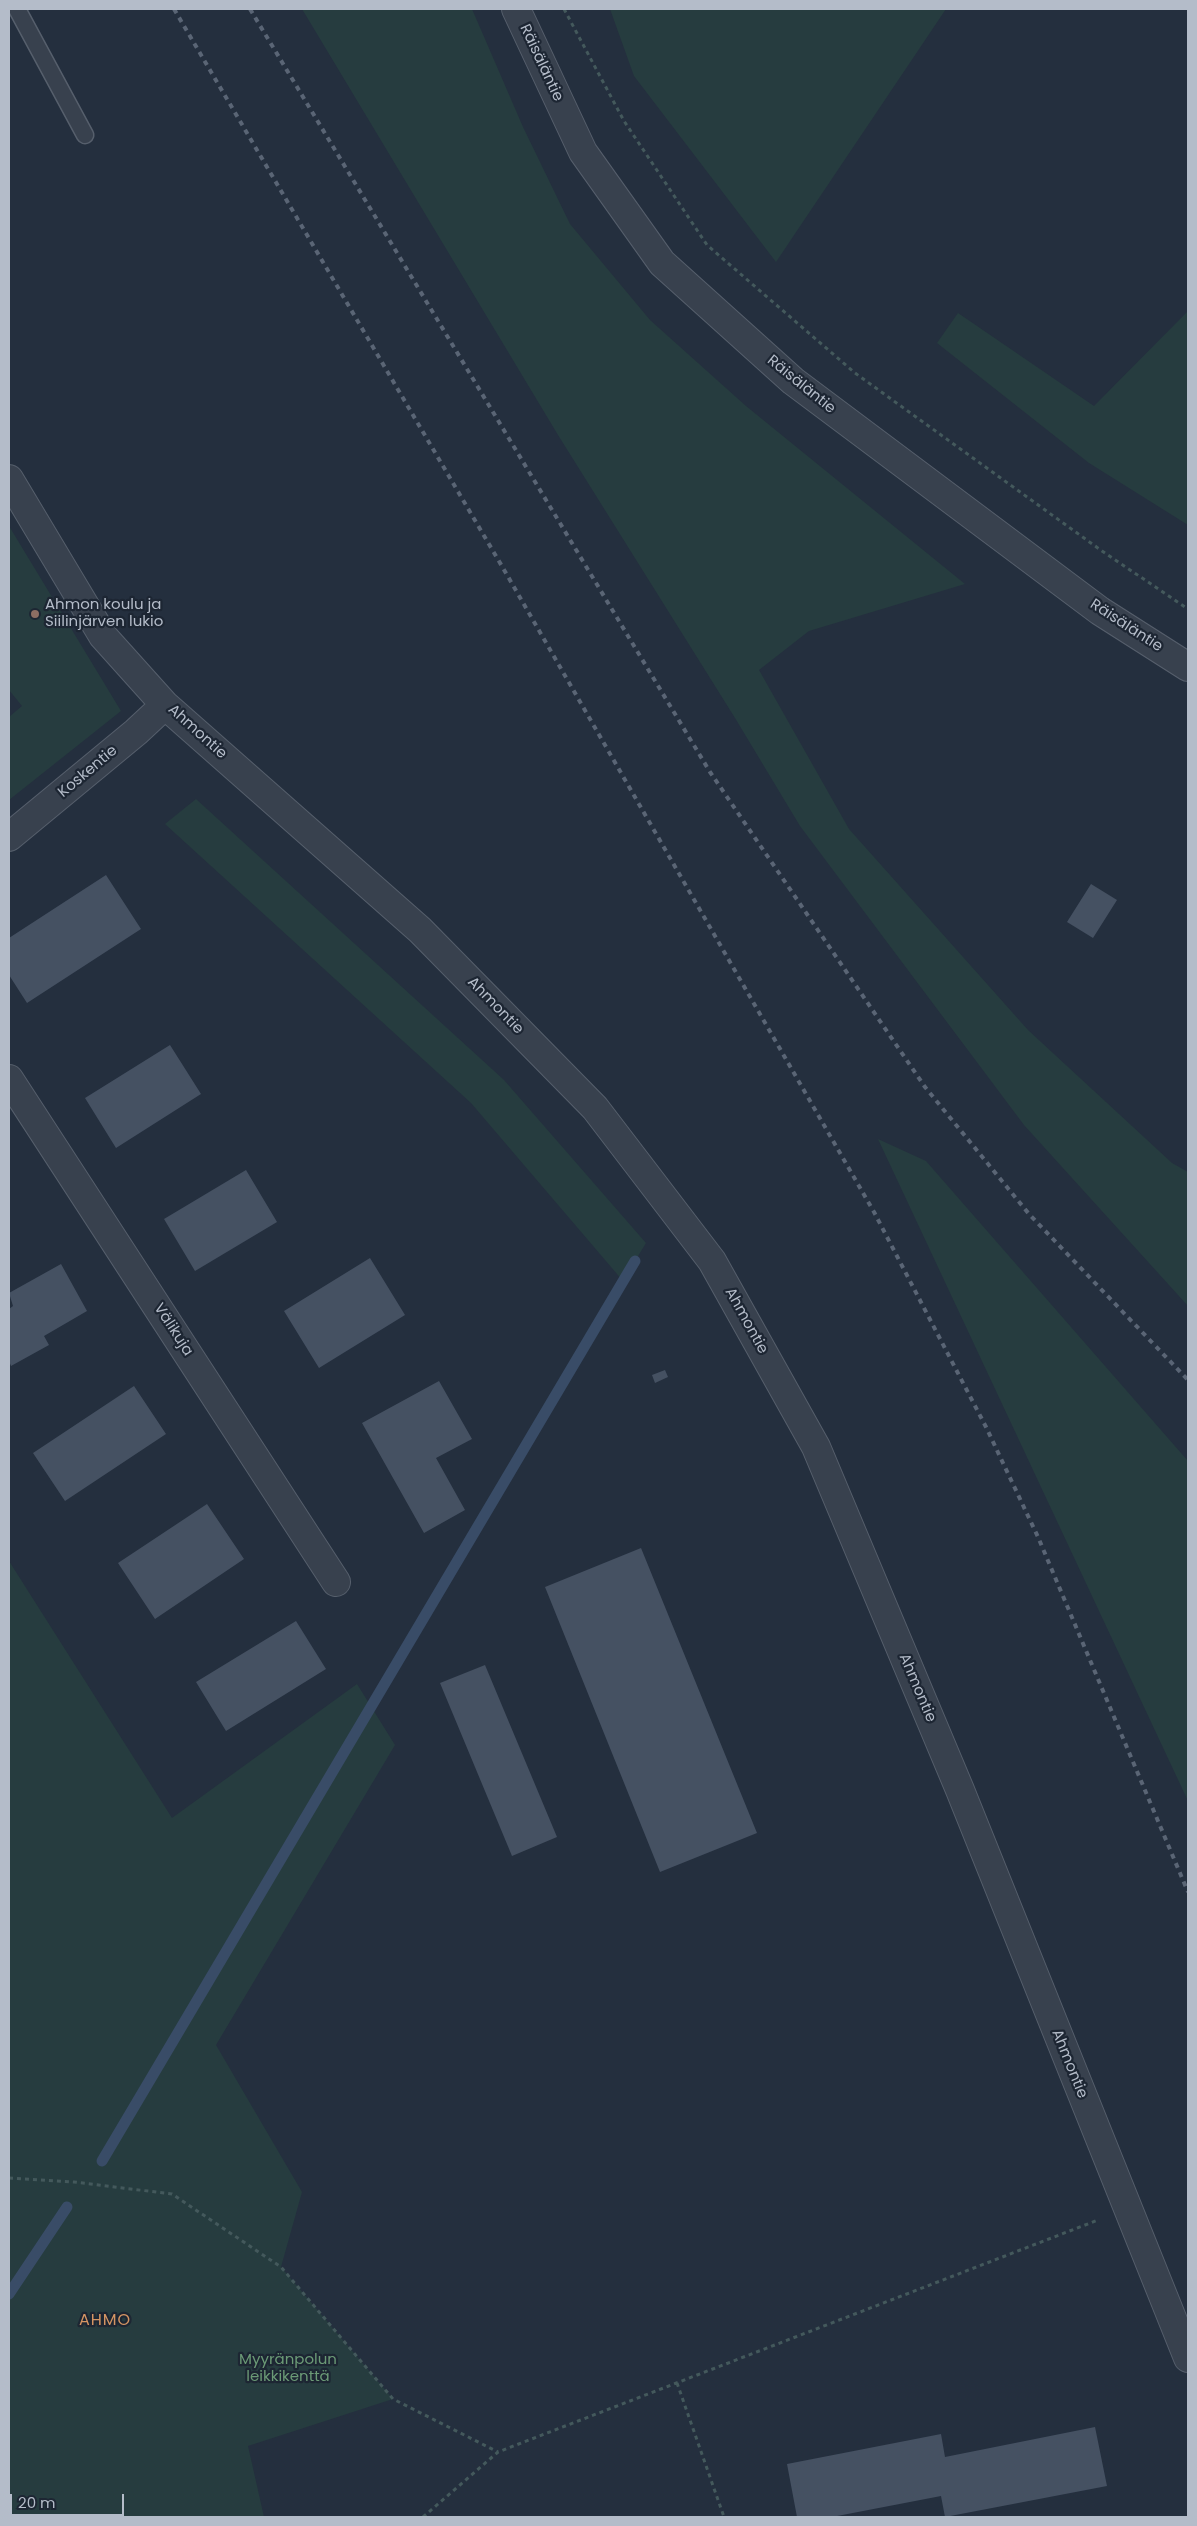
<!DOCTYPE html>
<html>
<head>
<meta charset="utf-8">
<style>
  body { margin:0 }
  #map { position:relative; width:1197px; height:2526px; overflow:hidden; background:#242f3e; font-family:Poppins,sans-serif }
  canvas { display:block }
  .frame { position:absolute; inset:0; border:10px solid #b4bcc9; pointer-events:none }
  .scale { position:absolute; left:10px; top:2494px; width:114px; height:22px; box-sizing:border-box; border:2px solid #b4bcc9; border-top:0; padding-left:6px; font-size:15px; line-height:18px; white-space:nowrap; color:#b4bcc9; -webkit-text-stroke:4px #1d2633; paint-order:stroke }
</style>
</head>
<body>
<div id="map">
<canvas width="1197" height="2526"></canvas>
<div class="frame"></div>
<div class="scale">20 m</div>
</div>
<script>
const context = document.querySelector('canvas').getContext('2d');
context.lineJoin = 'round';
function paint(path, color) {
  context.fillStyle = color;
  context.fill(path, 'evenodd');
}
function poly(rows) {
  const path = new Path2D();
  for (const r of rows) {
    path.moveTo(r[0], r[1]);
    for (let i = 2; i < r.length; i += 2) path.lineTo(r[i], r[i + 1]);
  }
  return path;
}
function strokePath(path, color, width, dash) {
  context.strokeStyle = color;
  context.lineWidth = width;
  context.lineCap = dash ? 'butt' : 'round';
  context.setLineDash(dash || []);
  context.stroke(path);
}
function drawText(font, color, halo, rows, align = 'center') {
  context.font = font + ' Poppins,sans-serif';
  context.lineWidth = 4.5;
  context.setLineDash([]);
  context.textBaseline = 'middle';
  context.strokeStyle = halo;
  context.fillStyle = color;
  for (const [text, x, y, turn = 0] of rows) {
    context.save();
    context.translate(x, y);
    context.rotate((+turn || 0) * Math.PI / 180);
    context.textAlign = isNaN(turn) ? turn : align;
    if (halo) context.strokeText(text, 0, 0);
    context.fillText(text, 0, 0);
    context.restore();
  }
}
paint(poly([
  [302,9,472,9,523,127,570,224,650,320,746,406,965,584,809,631,759,670,849,829,1028,1030,1172,1163,1188,1172,1188,1306,1024,1125,800,826,735,718,558,435],
  [610,9,946,9,776,262,634,76],
  [1188,311,1188,525,1089,463,937,343,958,313,1094,406],
  [9,526,121,711,9,800,9,717,22,706,9,690],
  [196,799,504,1080,646,1243,623,1281,471,1103,165,824],
  [878,1139,926,1161,1188,1461,1188,1801],
  [9,1561,172,1818,357,1684,395,1745,216,2045,302,2192,281,2267,393,2399,248,2446,264,2517,9,2517]
]), '#263c3f');
strokePath(poly([
  [102,2161,635,1261],
  [9,2294,67,2207]
]), '#394c67', 11);
paint(poly([
  [106,875,141,929,27,1003,9,975,9,938],
  [1091,884,1117,900,1093,938,1067,922],
  [170,1045,201,1094,116,1148,85,1098],
  [246,1170,277,1222,195,1271,164,1219],
  [370,1258,405,1315,319,1368,284,1311],
  [61,1264,87,1311,44,1336,49,1345,11,1366,9,1361,9,1309,13,1306,9,1293],
  [665,1370,668,1377,655,1383,652,1375],
  [439,1381,472,1439,436,1458,465,1510,424,1533,362,1423],
  [134,1386,166,1434,65,1501,33,1453],
  [207,1504,244,1559,155,1619,118,1563],
  [641,1548,757,1833,660,1872,545,1587],
  [296,1621,326,1669,226,1731,196,1682],
  [485,1665,557,1837,512,1856,440,1683],
  [1095,2427,1107,2486,945,2517,941,2496,832,2517,797,2517,787,2464,941,2434,945,2457]
]), '#455162');
const service = poly([
  [17,9,85,135]
]);
const minor = poly([
  [9,479,103,636,165,705,420,930,595,1108,712,1261,816,1447,960,1790,1188,2358],
  [9,837,136,732,165,705],
  [9,1079,336,1582]
]);
const tertiary = poly([
  [516,9,583,152,662,263,793,381,1100,611,1188,667]
]);
strokePath(service, '#565f6c', 19);
strokePath(minor, '#565f6c', 30);
strokePath(tertiary, '#565f6c', 30);
strokePath(poly([
  [564,9,624,121,707,245,855,373,1102,551,1188,609],
  [9,2178,74,2182,172,2194,281,2267,393,2399,498,2452],
  [677,2383,724,2517],
  [423,2517,498,2452,1098,2220]
]), '#44595c', 3, [4, 4]);
strokePath(service, '#38414e', 16);
strokePath(minor, '#38414e', 28);
strokePath(tertiary, '#38414e', 28);
strokePath(poly([
  [174,9,503,568,874,1212,986,1427,1038,1537,1188,1892],
  [250,9,710,772,925,1087,1029,1214,1188,1380]
]), '#5a6575', 4, [5, 5]);
for (const [x, y, r, color] of [
  [35,614,5,"#8d6e63"]
]) {
  const dot = new Path2D();
  dot.arc(x, y, r, 0, 2 * Math.PI);
  context.fillStyle = color;
  context.fill(dot);
  strokePath(dot, '#1d2633', 2);
}
drawText('15px', '#b4bcc9', '#1d2633', [
  ["Räisäläntie",541,63,65],
  ["Räisäläntie",801,385,39],
  ["Räisäläntie",1126,626,33],
  ["Ahmontie",197,732,42],
  ["Koskentie",88,772,-40],
  ["Ahmontie",495,1006,46],
  ["Ahmontie",746,1321,61],
  ["Välikuja",173,1330,57],
  ["Ahmontie",917,1688,67],
  ["Ahmontie",1069,2064,68]
]);
drawText('15px', '#b4bcc9', '#1d2633', [
  ["Ahmon koulu ja",45,605],
  ["Siilinjärven lukio",45,622]
], 'left');
drawText('15px', '#6b9a76', '#1d2633', [
  ["Myyränpolun",288,2360],
  ["leikkikenttä",288,2377]
]);
context.letterSpacing = '1px';
drawText('16px', '#d59563', '#1d2633', [
  ["AHMO",105,2321]
]);
context.letterSpacing = '0px';
</script>
</body>
</html>
